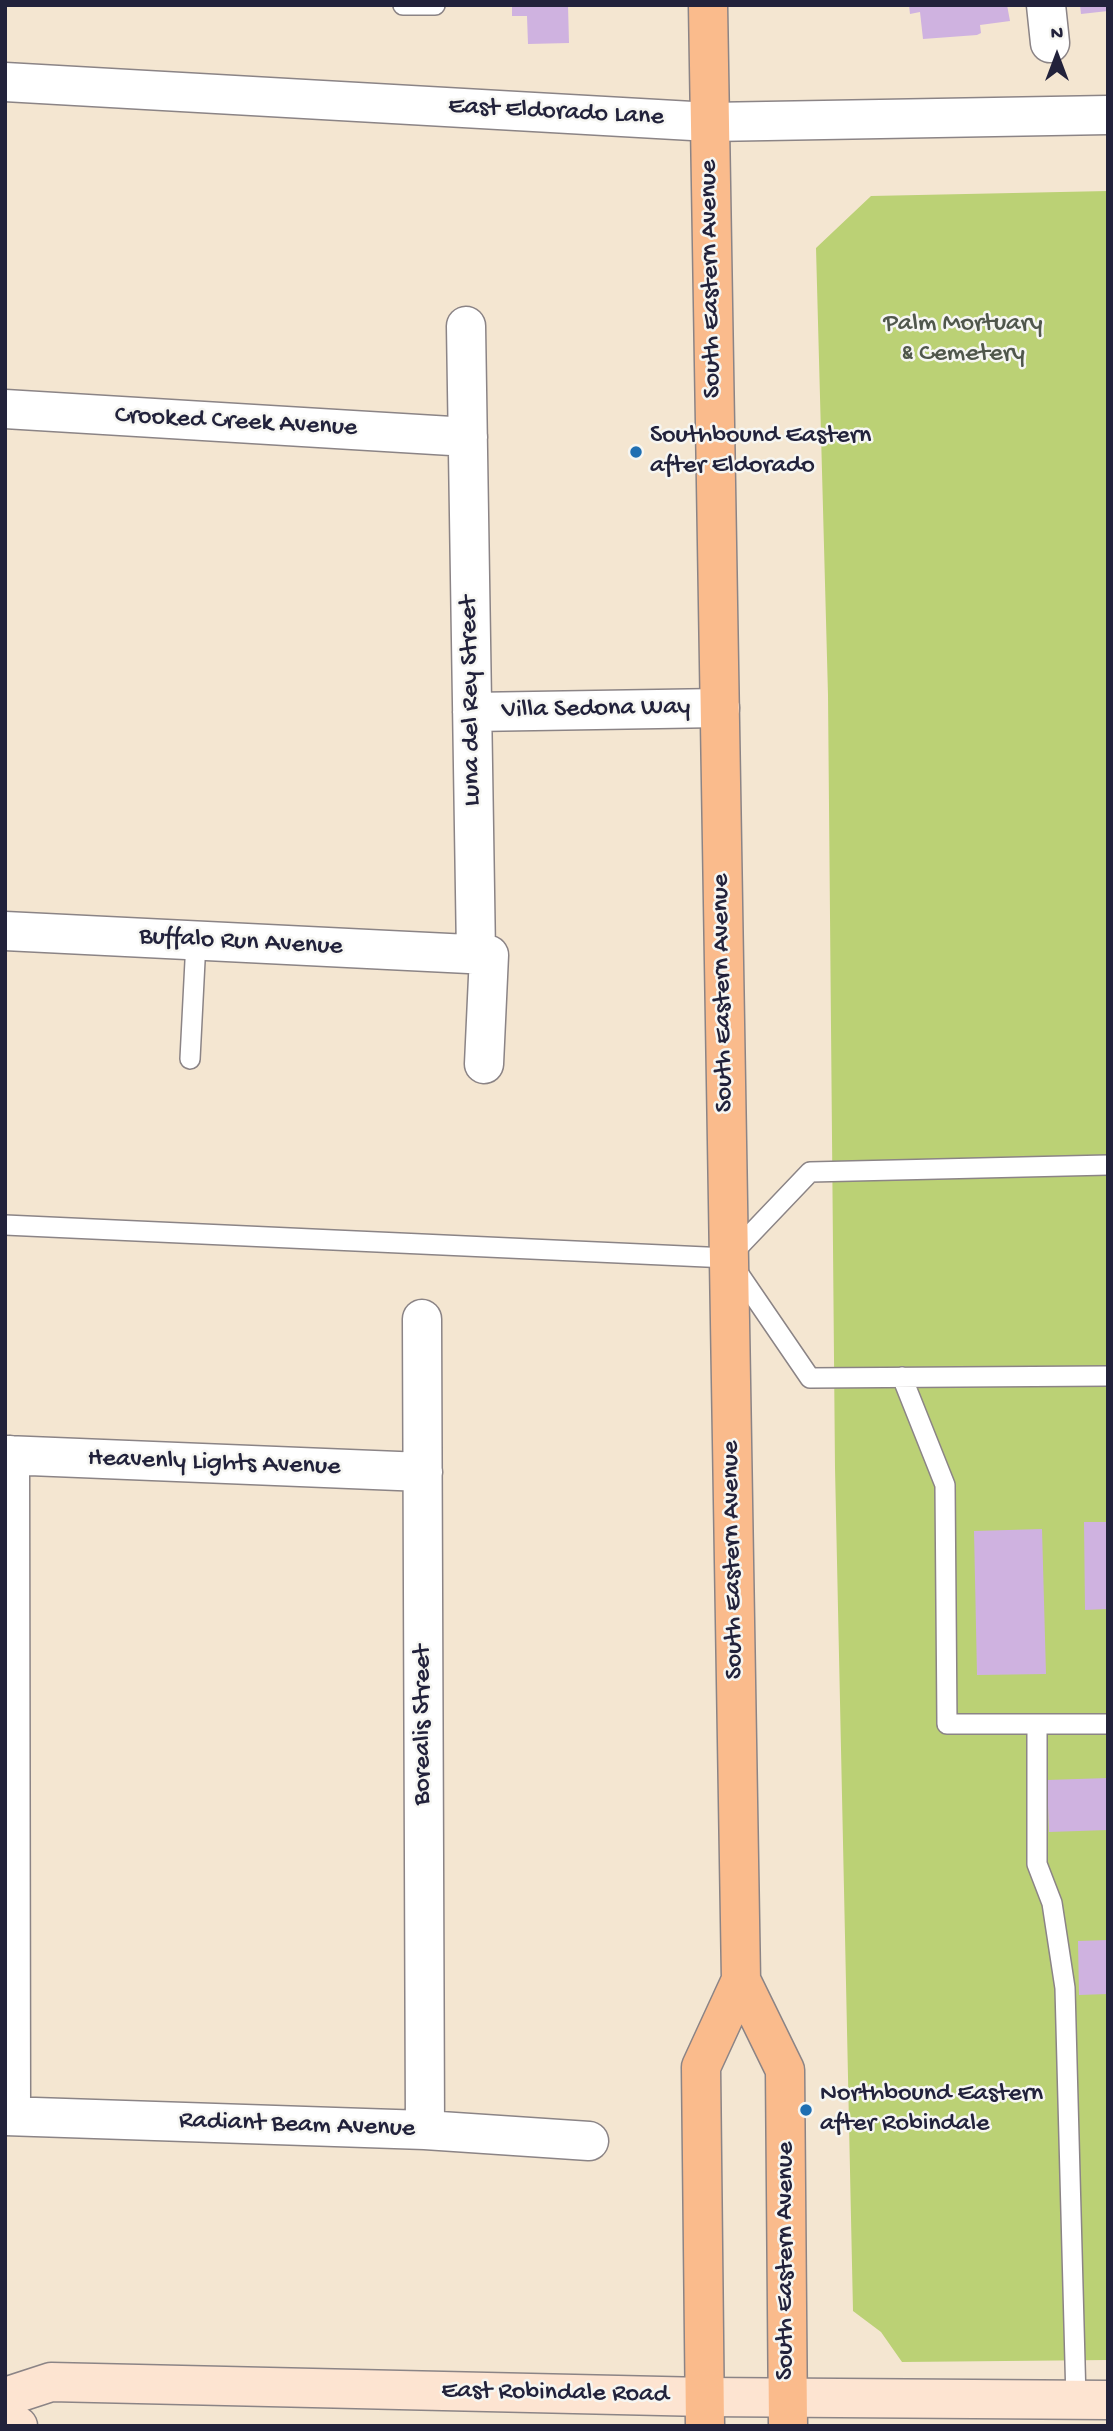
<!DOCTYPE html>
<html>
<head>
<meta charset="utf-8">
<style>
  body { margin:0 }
  #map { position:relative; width:1113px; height:2431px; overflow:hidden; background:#f4e6d1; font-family:"Gochi Hand",sans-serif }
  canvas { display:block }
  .frame { position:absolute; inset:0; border:7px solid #22223b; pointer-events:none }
  .north { position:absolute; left:1022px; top:21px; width:70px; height:70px; -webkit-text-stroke:5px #f6f6f2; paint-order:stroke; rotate:0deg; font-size:19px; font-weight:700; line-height:28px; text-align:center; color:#22223b }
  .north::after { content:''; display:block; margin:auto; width:24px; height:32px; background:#22223b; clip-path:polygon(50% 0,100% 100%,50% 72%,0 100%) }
</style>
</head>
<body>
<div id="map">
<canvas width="1113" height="2431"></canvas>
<div class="frame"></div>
<div class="north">N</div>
</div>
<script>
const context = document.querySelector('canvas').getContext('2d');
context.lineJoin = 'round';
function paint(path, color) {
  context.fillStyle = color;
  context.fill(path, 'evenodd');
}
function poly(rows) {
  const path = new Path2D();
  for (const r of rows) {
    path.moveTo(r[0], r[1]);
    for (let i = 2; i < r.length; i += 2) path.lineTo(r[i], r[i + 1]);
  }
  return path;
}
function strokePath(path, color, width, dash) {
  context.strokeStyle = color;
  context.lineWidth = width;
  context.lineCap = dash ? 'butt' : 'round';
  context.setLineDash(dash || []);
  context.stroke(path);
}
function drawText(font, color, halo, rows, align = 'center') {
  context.font = font + ' "Gochi Hand",sans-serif';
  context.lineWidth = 5;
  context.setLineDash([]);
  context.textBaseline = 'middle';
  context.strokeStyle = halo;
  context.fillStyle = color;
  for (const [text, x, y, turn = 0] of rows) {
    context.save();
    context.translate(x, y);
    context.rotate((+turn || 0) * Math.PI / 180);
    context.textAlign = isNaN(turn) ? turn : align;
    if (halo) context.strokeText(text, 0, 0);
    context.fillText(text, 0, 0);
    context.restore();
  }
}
paint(poly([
  [1108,191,1108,2360,902,2362,881,2332,853,2311,835,1468,828,695,816,248,871,196]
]), '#bbd175');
paint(poly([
  [512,5,568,5,569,43,528,44,527,16,512,16],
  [909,5,1007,5,1010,21,980,25,981,33,977,35,923,39,920,12,910,14],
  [1080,5,1108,5,1108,11,1081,14],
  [1084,1522,1108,1522,1108,1609,1085,1610],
  [1042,1529,1046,1674,977,1675,974,1531],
  [1108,1778,1108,1830,1049,1832,1047,1780],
  [1108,1940,1108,1994,1079,1995,1078,1941]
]), '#cfb2e0');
const lane = poly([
  [403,5,435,5],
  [190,1059,196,941],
  [1108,1165,810,1172,728,1258,810,1378,1108,1376],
  [5,1225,728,1258],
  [902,1377,945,1485,947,1724,1108,1724],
  [1037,1724,1037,1864,1052,1903,1065,1988,1076,2400]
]);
const street = poly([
  [1046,5,1050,43],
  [5,82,710,122,1108,115],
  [466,326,476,954],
  [5,409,468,437],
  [472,712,720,708],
  [5,931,489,955,484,1064],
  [422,1319,425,2130],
  [5,1455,423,1472],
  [10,1455,11,2116],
  [5,2116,425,2130,589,2141]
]);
const secondary = poly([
  [5,2397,51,2382,705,2397,1108,2400],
  [5,2421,18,2426]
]);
const primary = poly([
  [741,1980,785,2070,788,2426],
  [705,2426,701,2067,741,1980,708,5]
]);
strokePath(lane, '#8b8486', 22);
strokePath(street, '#8b8486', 41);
strokePath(secondary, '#8b8486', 41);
strokePath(primary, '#8b8486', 41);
strokePath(lane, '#fff', 19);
strokePath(street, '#fff', 38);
strokePath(secondary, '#fde4d1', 38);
strokePath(primary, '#fabb8c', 38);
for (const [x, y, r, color] of [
  [636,452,7,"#1f6fb2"],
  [806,2110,7,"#1f6fb2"]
]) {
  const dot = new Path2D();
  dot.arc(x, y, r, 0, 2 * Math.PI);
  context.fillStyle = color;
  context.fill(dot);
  strokePath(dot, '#f6f6f2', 2.5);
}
drawText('26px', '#22223b', '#f6f6f2', [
  ["East Eldorado Lane",556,113,3],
  ["South Eastern Avenue",712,279,-91],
  ["Crooked Creek Avenue",236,423,3],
  ["Luna del Rey Street",472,701,-91],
  ["Villa Sedona Way",596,710,-1],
  ["Buffalo Run Avenue",241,943,3],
  ["South Eastern Avenue",724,993,-91],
  ["Heavenly Lights Avenue",214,1464,2],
  ["South Eastern Avenue",734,1560,-91],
  ["Borealis Street",424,1725,-90],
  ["Radiant Beam Avenue",297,2126,2],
  ["South Eastern Avenue",787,2261,-90],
  ["East Robindale Road",555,2394,1]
]);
drawText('26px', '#50574c', '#f6f6f2', [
  ["Palm Mortuary",963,325],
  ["& Cemetery",963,355]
]);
drawText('26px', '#22223b', '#f6f6f2', [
  ["Southbound Eastern",650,437],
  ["after Eldorado",650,467],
  ["Northbound Eastern",820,2095],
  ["after Robindale",820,2125]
], 'left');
</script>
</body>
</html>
